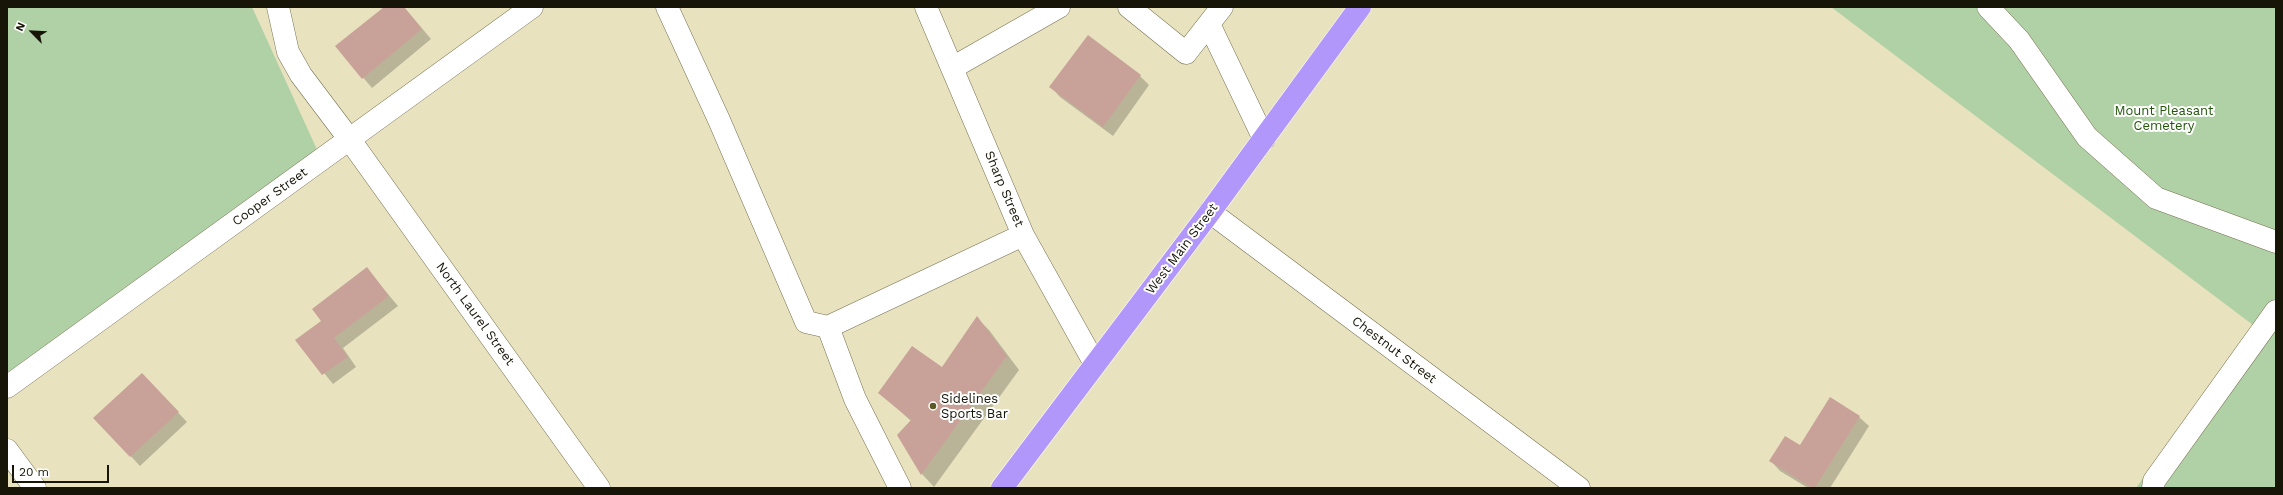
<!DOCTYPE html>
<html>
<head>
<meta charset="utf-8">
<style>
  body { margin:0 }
  #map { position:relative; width:2283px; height:495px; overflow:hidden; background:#e8e2bf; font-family:"Work Sans",sans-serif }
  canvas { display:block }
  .frame { position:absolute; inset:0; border:8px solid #171508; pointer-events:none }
  .north { position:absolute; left:12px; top:12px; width:40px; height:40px; -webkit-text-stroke:3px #fff; paint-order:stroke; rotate:294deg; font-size:11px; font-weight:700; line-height:16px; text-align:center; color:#171508 }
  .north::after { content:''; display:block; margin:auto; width:14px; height:18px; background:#171508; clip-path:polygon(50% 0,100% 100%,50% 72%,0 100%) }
  .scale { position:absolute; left:12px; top:465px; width:97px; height:18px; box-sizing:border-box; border:2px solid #171508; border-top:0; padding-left:5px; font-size:12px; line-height:14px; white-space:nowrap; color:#171508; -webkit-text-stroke:3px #fff; paint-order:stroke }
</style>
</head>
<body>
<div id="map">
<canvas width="2283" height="495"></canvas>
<div class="frame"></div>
<div class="north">N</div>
<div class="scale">20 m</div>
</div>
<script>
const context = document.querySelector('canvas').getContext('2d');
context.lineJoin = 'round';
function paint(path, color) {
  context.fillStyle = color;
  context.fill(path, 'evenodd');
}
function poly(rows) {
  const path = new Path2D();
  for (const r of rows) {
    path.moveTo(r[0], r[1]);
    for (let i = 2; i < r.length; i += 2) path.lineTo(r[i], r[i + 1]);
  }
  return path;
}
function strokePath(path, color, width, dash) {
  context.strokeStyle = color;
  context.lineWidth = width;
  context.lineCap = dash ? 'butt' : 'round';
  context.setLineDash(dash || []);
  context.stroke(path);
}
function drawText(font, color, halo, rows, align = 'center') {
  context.font = font + ' "Work Sans",sans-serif';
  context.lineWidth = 4;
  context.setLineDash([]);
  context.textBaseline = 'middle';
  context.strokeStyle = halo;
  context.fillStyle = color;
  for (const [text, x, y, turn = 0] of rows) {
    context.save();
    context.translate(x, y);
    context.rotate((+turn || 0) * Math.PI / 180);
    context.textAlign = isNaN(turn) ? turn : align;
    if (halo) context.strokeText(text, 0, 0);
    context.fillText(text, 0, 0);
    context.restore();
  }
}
paint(poly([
  [7,7,252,7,324,165,7,389],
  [1831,7,2276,7,2276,488,2136,488,2253,325]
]), '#afd1a5');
paint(poly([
  [386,7,404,7,431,39,372,88,337,47],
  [1140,76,1149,85,1113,136,1060,97,1051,87],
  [367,269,398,306,343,348,356,367,333,384,297,340,322,321],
  [977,318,989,330,1019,370,934,487,922,474,898,435,911,421,879,392,942,369],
  [151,384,187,422,140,466,95,418],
  [1859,417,1869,426,1830,488,1808,488,1780,471,1771,461]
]), '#0003');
paint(poly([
  [384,7,404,7,422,29,362,79,335,46],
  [1088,35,1141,75,1103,127,1049,87],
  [367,267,389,296,334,338,348,357,322,375,295,340,321,321,312,309],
  [977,316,1007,356,921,475,897,435,911,420,878,393,912,346,942,367],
  [142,373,179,412,130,457,93,418],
  [1830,397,1860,416,1815,488,1812,488,1769,461,1785,436,1800,445]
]), '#c8a298');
const minor = poly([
  [278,7,288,52,301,75,350,140,599,488],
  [667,7,719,120,806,322,828,327,855,399,900,488],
  [926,7,1023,235,1095,364],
  [1129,7,1186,53,1222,7],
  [1988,7,2019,40,2087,137,2156,198,2276,242],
  [1209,24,1264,139],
  [952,68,1059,7],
  [1210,212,1579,488],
  [828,327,1023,235],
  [7,387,532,7],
  [7,450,35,488],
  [2153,488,2154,481,2276,311]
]);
const highway = poly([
  [1002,488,1210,212,1360,7]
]);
strokePath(minor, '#767151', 23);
strokePath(highway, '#fff', 23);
strokePath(minor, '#fff', 22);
strokePath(highway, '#b297fb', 22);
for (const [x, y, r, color] of [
  [933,406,4,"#5c5925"]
]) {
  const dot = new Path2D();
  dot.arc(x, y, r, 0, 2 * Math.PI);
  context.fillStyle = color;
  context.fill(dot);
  strokePath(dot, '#fff', 1.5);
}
drawText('13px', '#23570a', '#fff', [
  ["Mount Pleasant",2164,111],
  ["Cemetery",2164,126]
]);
drawText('13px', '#171508', '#fff', [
  ["Sharp Street",1004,189,67],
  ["Cooper Street",270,197,-36],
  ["West Main Street",1182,249,-53],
  ["North Laurel Street",475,314,54],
  ["Chestnut Street",1394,350,37]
]);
drawText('13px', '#171508', '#fff', [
  ["Sidelines",941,399],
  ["Sports Bar",941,414]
], 'left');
</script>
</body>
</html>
